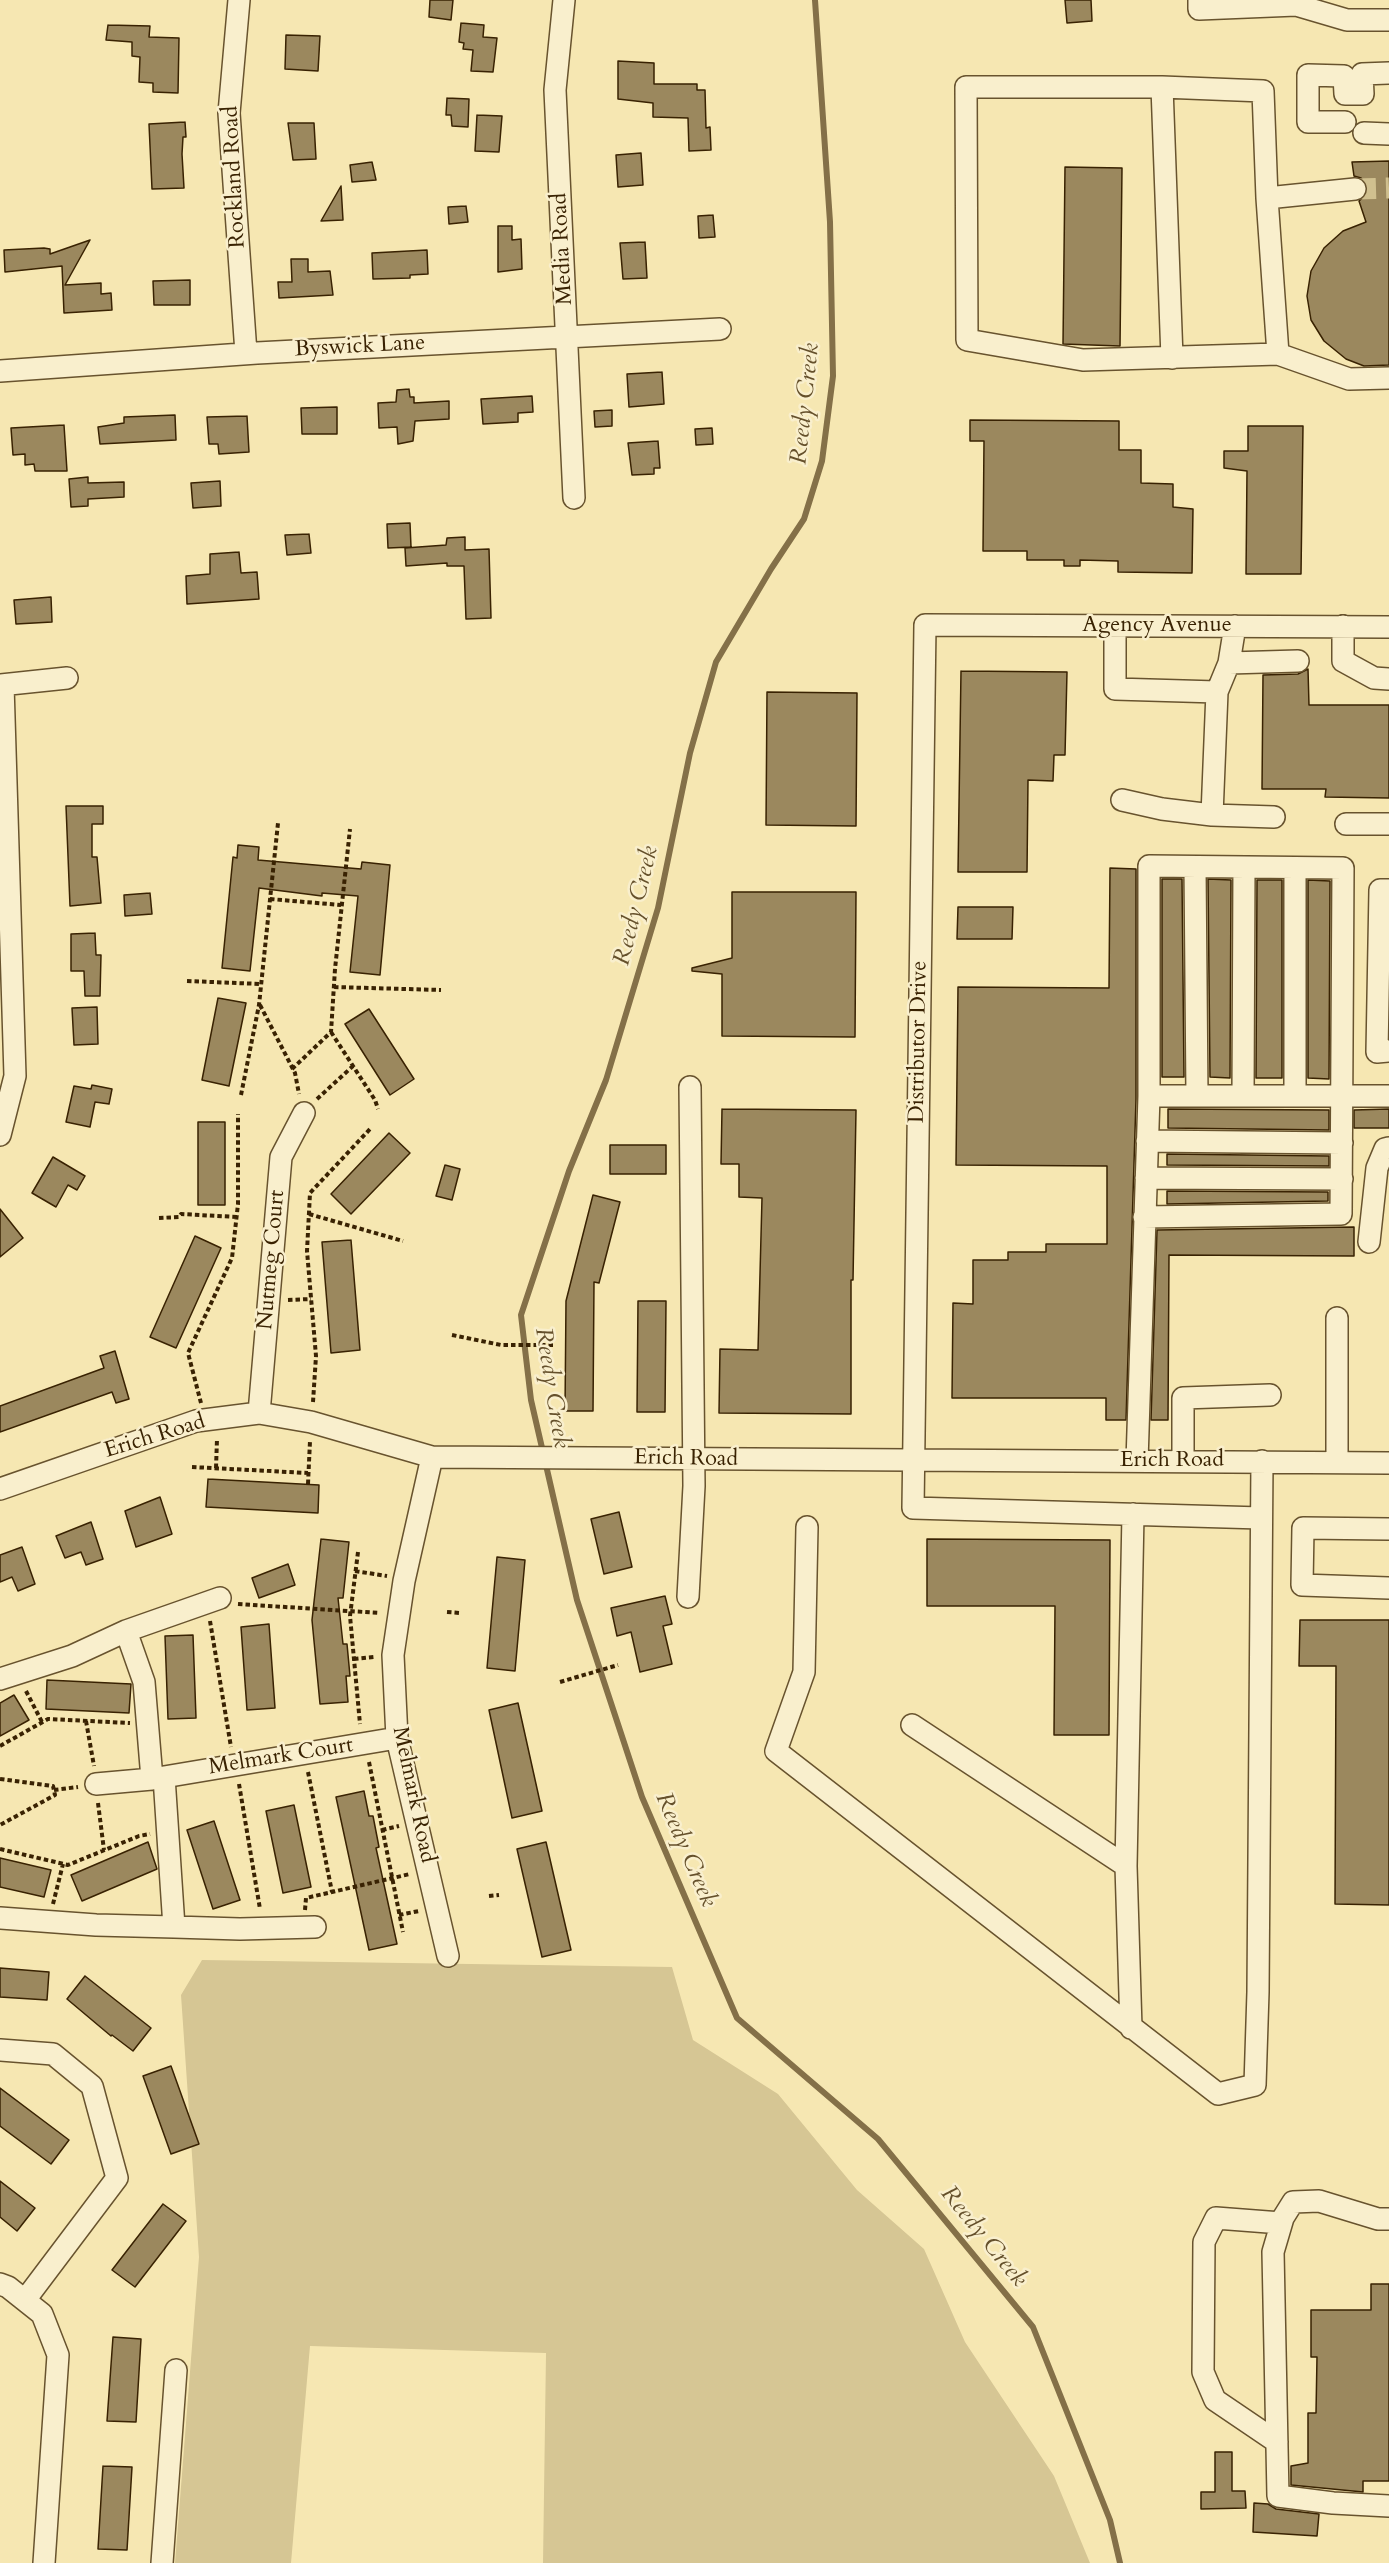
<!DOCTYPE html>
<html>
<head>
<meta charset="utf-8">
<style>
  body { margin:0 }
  canvas { display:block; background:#f6e7b2 }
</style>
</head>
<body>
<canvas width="1389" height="2563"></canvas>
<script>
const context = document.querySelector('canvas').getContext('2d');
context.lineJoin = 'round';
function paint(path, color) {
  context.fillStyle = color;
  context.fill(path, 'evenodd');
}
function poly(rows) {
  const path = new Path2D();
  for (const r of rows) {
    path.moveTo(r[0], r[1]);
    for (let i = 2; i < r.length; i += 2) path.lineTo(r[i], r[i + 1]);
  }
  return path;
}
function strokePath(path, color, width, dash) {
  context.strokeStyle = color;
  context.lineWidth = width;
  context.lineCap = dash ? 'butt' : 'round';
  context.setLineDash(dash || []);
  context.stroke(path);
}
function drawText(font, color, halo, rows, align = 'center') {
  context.font = font + ' Cardo,serif';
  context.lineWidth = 5;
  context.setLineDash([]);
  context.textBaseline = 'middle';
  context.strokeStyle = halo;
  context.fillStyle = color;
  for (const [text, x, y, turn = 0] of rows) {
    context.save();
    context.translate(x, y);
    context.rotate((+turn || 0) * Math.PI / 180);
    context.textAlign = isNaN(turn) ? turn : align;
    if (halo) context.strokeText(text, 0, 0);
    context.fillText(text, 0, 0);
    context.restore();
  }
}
paint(poly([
  [202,1960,672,1967,693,2040,778,2094,857,2190,924,2249,965,2342,1054,2476,1090,2563,543,2563,546,2353,310,2346,291,2563,175,2563,199,2257,181,1995]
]), '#d6c694');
strokePath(poly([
  [815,0,830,222,833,376,822,461,804,519,771,569,716,662,690,753,658,908,606,1080,569,1171,521,1315,531,1400,577,1600,642,1797,737,2018,878,2139,1033,2327,1110,2520,1120,2563]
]), '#847048', 6);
const building = poly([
  [430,0,453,0,451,20,429,17,430,0],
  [1065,0,1091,0,1092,21,1067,23,1065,0],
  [461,23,484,25,483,37,497,38,493,72,471,71,473,50,463,49,464,43,459,42,461,23],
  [108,25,150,26,149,37,179,38,178,93,153,92,153,83,139,82,140,57,132,56,132,42,106,40,108,25],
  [286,35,320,36,318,71,285,69,286,35],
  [618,61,654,63,654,84,697,84,697,90,705,90,706,128,710,127,711,150,689,151,688,118,653,117,653,103,618,99,618,61],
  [447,98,469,99,468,127,452,126,451,115,446,115,447,98],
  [477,115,502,116,499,152,475,151,477,115],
  [185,122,186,137,183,137,182,154,184,188,152,189,149,124,185,122],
  [288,123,314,123,316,159,293,160,288,123],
  [641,153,643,185,618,187,616,155,641,153],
  [1389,161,1389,365,1364,366,1346,359,1324,341,1311,320,1307,296,1311,271,1324,248,1343,231,1366,222,1359,201,1366,195,1368,187,1361,178,1354,176,1352,162,1389,161],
  [372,162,376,180,352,182,350,165,372,162],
  [1065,167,1122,168,1120,346,1063,344,1065,167],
  [341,186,343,220,321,221,341,186],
  [466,206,468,222,449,224,448,207,466,206],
  [713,215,715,237,699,238,698,216,713,215],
  [498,226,512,226,512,240,521,239,522,269,498,272,498,226],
  [90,240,65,285,101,283,101,294,111,293,112,310,64,313,62,266,5,272,4,250,44,248,50,249,50,254,90,240],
  [645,242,647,278,623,279,620,243,645,242],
  [427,250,428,274,410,275,410,278,373,279,372,253,427,250],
  [291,259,308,259,308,272,330,271,333,295,279,298,278,282,292,282,291,259],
  [190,280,190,305,154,305,153,281,190,280],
  [662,372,664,404,629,407,627,374,662,372],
  [409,389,410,397,414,397,414,403,449,401,449,419,415,421,413,441,398,444,397,427,379,428,378,403,396,402,397,390,409,389],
  [532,396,533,412,518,413,518,422,483,424,481,399,532,396],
  [337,407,337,434,302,434,301,408,337,407],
  [612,410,612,426,595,427,594,411,612,410],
  [175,415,176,440,100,444,98,427,124,423,124,417,175,415],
  [247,416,249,452,219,454,218,444,209,444,207,417,247,416],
  [970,420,1119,421,1119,450,1141,450,1141,483,1173,484,1173,507,1193,509,1192,573,1118,572,1118,561,1080,560,1080,566,1064,566,1064,560,1027,560,1027,551,983,551,984,441,970,441,970,420],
  [64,425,67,471,35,471,34,464,25,465,25,454,13,455,11,428,64,425],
  [1248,426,1303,426,1301,574,1246,574,1247,471,1224,468,1224,451,1248,451,1248,426],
  [712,428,713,444,696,445,695,429,712,428],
  [658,441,660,468,654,468,654,474,632,475,628,443,658,441],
  [88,477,88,483,124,482,124,497,88,499,88,506,71,507,69,479,88,477],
  [220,481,221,506,193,508,191,483,220,481],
  [410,523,411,547,388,548,387,524,410,523],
  [309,534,311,553,287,555,285,535,309,534],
  [465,537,465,550,489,549,491,618,466,619,464,566,447,566,447,563,406,566,405,548,446,545,447,538,465,537],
  [239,552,241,573,257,572,259,599,187,604,186,576,210,574,210,554,239,552],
  [51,597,52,622,16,624,14,600,51,597],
  [1308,669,1309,705,1389,705,1389,798,1325,797,1326,789,1262,789,1263,675,1298,674,1308,669],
  [961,671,1067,672,1065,755,1054,755,1053,781,1028,780,1027,872,958,872,961,671],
  [767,692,857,693,856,826,766,825,767,692],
  [66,806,103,806,103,824,92,824,92,857,97,857,101,903,70,906,66,806],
  [238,845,259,847,258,860,361,869,362,862,390,865,380,975,350,972,358,896,322,893,322,896,259,888,250,971,222,968,233,857,237,858,238,845],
  [1110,868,1136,869,1136,1099,1126,1420,1106,1420,1106,1398,952,1398,953,1303,973,1304,973,1260,1008,1260,1008,1252,1046,1252,1046,1244,1107,1244,1107,1166,956,1165,958,987,1109,988,1110,868],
  [1162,879,1182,879,1184,1077,1162,1077,1162,879],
  [1208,879,1231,880,1230,1078,1210,1077,1208,879],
  [1257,880,1282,880,1282,1078,1256,1078,1257,880],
  [1308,880,1330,881,1329,1079,1308,1078,1308,880],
  [732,892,856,892,855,1037,722,1036,722,974,692,971,692,968,732,958,732,892],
  [150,893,152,914,125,916,124,895,150,893],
  [958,907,1013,907,1012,939,957,939,958,907],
  [95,933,96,955,101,955,100,996,85,996,84,971,71,971,71,934,95,933],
  [218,998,246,1003,229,1086,202,1080,218,998],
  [97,1007,98,1044,74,1045,72,1008,97,1007],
  [369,1009,414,1079,390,1095,345,1024,369,1009],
  [92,1085,112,1089,109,1104,95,1102,90,1127,66,1122,74,1086,91,1089,92,1085],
  [722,1109,856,1110,853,1280,851,1280,851,1414,719,1413,720,1349,758,1350,762,1198,739,1197,739,1164,721,1164,722,1109],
  [1168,1109,1329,1110,1329,1130,1168,1128,1168,1109],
  [1389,1109,1389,1128,1354,1128,1354,1110,1389,1109],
  [198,1122,225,1122,225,1205,198,1205,198,1122],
  [389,1133,410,1153,351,1214,331,1194,389,1133],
  [610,1145,666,1145,666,1174,610,1174,610,1145],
  [1167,1154,1329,1156,1329,1166,1167,1165,1167,1154],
  [53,1157,85,1176,77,1190,68,1185,56,1207,32,1193,53,1157],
  [445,1165,460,1169,452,1200,436,1196,445,1165],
  [1167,1191,1328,1192,1328,1201,1167,1204,1167,1191],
  [593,1195,620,1202,599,1283,594,1282,593,1411,565,1411,566,1301,593,1195],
  [0,1209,23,1238,0,1257,0,1209],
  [1354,1227,1354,1256,1169,1255,1168,1420,1151,1420,1157,1230,1354,1227],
  [195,1236,221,1248,176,1348,150,1337,195,1236],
  [351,1240,360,1350,331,1353,322,1242,351,1240],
  [638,1301,666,1301,665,1412,637,1412,638,1301],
  [115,1351,129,1399,116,1403,112,1392,0,1432,0,1406,104,1368,100,1356,115,1351],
  [208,1479,319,1485,318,1513,206,1507,208,1479],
  [160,1497,172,1534,136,1547,125,1511,160,1497],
  [619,1512,632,1567,604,1574,591,1519,619,1512],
  [91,1522,103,1559,86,1565,81,1552,65,1558,56,1536,91,1522],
  [321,1539,349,1542,343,1598,338,1598,343,1644,347,1644,350,1676,346,1676,348,1702,320,1704,312,1620,321,1539],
  [927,1539,1110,1540,1109,1735,1054,1735,1055,1606,927,1606,927,1539],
  [22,1547,35,1584,18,1591,12,1577,0,1582,0,1555,22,1547],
  [497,1557,525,1560,515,1671,487,1668,497,1557],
  [288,1564,295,1585,259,1598,252,1578,288,1564],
  [665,1596,672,1624,663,1626,672,1664,640,1672,631,1632,617,1636,611,1608,665,1596],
  [1300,1620,1389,1620,1389,1905,1335,1904,1336,1666,1299,1666,1300,1620],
  [269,1624,275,1708,247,1710,241,1627,269,1624],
  [193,1635,196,1718,168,1719,165,1636,193,1635],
  [47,1680,131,1684,129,1713,46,1709,47,1680],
  [14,1695,29,1720,0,1736,0,1703,14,1695],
  [518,1703,542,1811,512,1818,489,1710,518,1703],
  [364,1791,369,1816,373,1816,379,1847,376,1848,397,1944,369,1950,336,1797,364,1791],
  [294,1805,311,1887,283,1893,266,1811,294,1805],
  [214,1821,240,1900,213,1909,187,1830,214,1821],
  [148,1842,157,1869,82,1901,71,1875,148,1842],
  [546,1842,571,1950,542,1957,517,1849,546,1842],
  [0,1858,51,1870,44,1897,0,1887,0,1858],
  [0,1968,49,1972,47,2000,0,1997,0,1968],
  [85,1976,151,2028,133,2051,112,2035,111,2036,67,1999,85,1976],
  [171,2066,199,2144,171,2154,143,2076,171,2066],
  [0,2088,69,2140,51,2164,0,2126,0,2088],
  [0,2181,35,2208,17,2231,0,2217,0,2181],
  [163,2204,186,2221,135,2287,112,2270,163,2204],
  [1371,2284,1389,2284,1389,2481,1363,2481,1363,2492,1291,2485,1291,2466,1308,2463,1308,2413,1316,2413,1317,2357,1311,2357,1311,2310,1371,2310,1371,2284],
  [113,2337,141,2339,136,2422,107,2421,113,2337],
  [1215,2452,1232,2452,1232,2491,1245,2491,1246,2508,1201,2509,1201,2492,1215,2492,1215,2452],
  [103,2466,132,2467,127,2550,98,2549,103,2466],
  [1254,2503,1268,2504,1276,2509,1319,2514,1317,2536,1253,2532,1254,2503]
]);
paint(building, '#9b885e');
strokePath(building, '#392202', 1.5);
strokePath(poly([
  [1355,189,1389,188]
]), '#d0c08f', 21, [21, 10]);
const minor = poly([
  [239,0,229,113,246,353],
  [564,0,555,90,574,498],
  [1199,0,1199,9,1296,5,1347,20,1389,20],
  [1162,87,1172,358],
  [1345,122,1308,122,1308,75,1344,76,1345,94,1363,94,1362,74,1389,73],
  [1364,133,1389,134],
  [1267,198,1278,354,1349,379,1389,378],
  [1278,354,1083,360,967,340,966,87,1162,87,1263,91,1267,198,1355,189],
  [0,371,257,353,720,329],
  [1115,626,1115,689,1217,692,1229,663,1235,626],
  [1343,626,1343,661,1374,678,1389,679],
  [1229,663,1298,661],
  [0,685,67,678],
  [1122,800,1162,809,1212,815,1217,692],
  [1212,815,1274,817],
  [1346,824,1389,824],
  [1195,867,1197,1096],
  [1295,868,1295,1096],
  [1389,890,1380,890,1377,1052,1389,1051],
  [1243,1096,1244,867],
  [0,1135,15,1076,3,685],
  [1147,1141,1342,1143],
  [1146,1178,1342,1179],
  [1144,1217,1341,1214,1343,868,1149,866,1149,1096],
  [1369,1242,1377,1168,1385,1149,1389,1148],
  [259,1413,281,1157,304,1113],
  [432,1457,404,1581,393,1655,397,1738,448,1956],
  [1137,1461,1149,1096,1389,1096],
  [1183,1461,1183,1398,1270,1395],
  [1337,1462,1337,1318],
  [0,1489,196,1421,259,1413,311,1422,432,1457,1389,1463],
  [1261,1518,913,1508,925,625,1389,627],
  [807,1527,804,1672,776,1751,1218,2094,1255,2085,1258,1992,1262,1461],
  [1389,1529,1303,1528,1302,1585,1389,1588],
  [688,1597,694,1486,690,1087],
  [126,1631,220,1598],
  [0,1679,72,1656,126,1631,144,1682,152,1779],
  [912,1725,1126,1866,1131,2028],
  [96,1784,152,1779,397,1738],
  [1126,1866,1133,1514],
  [0,1918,96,1925,174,1927,164,1777],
  [174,1927,240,1929,315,1927],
  [0,2050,53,2054,92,2086,117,2178,25,2300],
  [1389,2219,1378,2219,1319,2201,1293,2202,1283,2218,1273,2252,1278,2496,1333,2503,1389,2506],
  [0,2284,8,2287,42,2314,58,2355,44,2563],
  [1277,2442,1215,2400,1203,2372,1204,2242,1216,2218,1281,2223],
  [162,2563,176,2370]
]);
strokePath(minor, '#68532e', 24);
strokePath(poly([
  [270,899,341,905],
  [187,981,261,984],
  [334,987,441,990],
  [260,1005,295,1073,299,1094],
  [331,1032,375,1100,378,1109],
  [292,1069,331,1032,335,969,350,829],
  [241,1095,259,1005,278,823],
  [317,1099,353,1066],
  [309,1214,403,1241],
  [159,1218,179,1217,181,1214,237,1217],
  [288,1300,311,1299],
  [452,1335,501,1345,554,1345],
  [313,1402,316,1356,307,1251,310,1193,371,1128],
  [201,1403,188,1353,232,1258,238,1204,238,1114],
  [192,1467,308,1473],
  [216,1468,217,1439],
  [308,1484,310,1441],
  [358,1552,350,1616,360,1724],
  [355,1571,387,1576],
  [238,1604,380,1613],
  [447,1612,460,1613],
  [210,1621,231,1747],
  [354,1659,374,1657],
  [560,1682,618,1665],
  [26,1691,42,1722],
  [86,1721,94,1766],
  [0,1746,48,1719,130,1723],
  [369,1762,403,1932],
  [308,1772,332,1892],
  [0,1779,53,1786,55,1795,0,1825],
  [239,1784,260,1909],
  [54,1790,78,1787],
  [98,1803,104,1850],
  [382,1830,399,1826],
  [0,1849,68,1865,139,1836,150,1834],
  [489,1896,499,1895],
  [53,1904,63,1864],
  [305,1910,306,1898,410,1874],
  [399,1915,419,1911]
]), '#392202', 4, [4.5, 3]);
strokePath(minor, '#f9efcd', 21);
drawText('22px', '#392202', '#f9efcd', [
  ["Rockland Road",235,177,-93],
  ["Media Road",563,249,-93],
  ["Byswick Lane",360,347,-3],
  ["Agency Avenue",1157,626],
  ["Distributor Drive",919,1042,-89],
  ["Nutmeg Court",272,1260,-85],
  ["Erich Road",155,1437,-17],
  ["Erich Road",686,1459,1],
  ["Erich Road",1172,1461],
  ["Melmark Court",281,1757,-9],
  ["Melmark Road",413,1795,78]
]);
drawText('italic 24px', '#65502b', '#f9efcd', [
  ["Reedy Creek",806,404,-84],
  ["Reedy Creek",637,906,-76],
  ["Reedy Creek",551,1388,81],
  ["Reedy Creek",685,1850,67],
  ["Reedy Creek",983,2237,51]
]);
</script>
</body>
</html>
